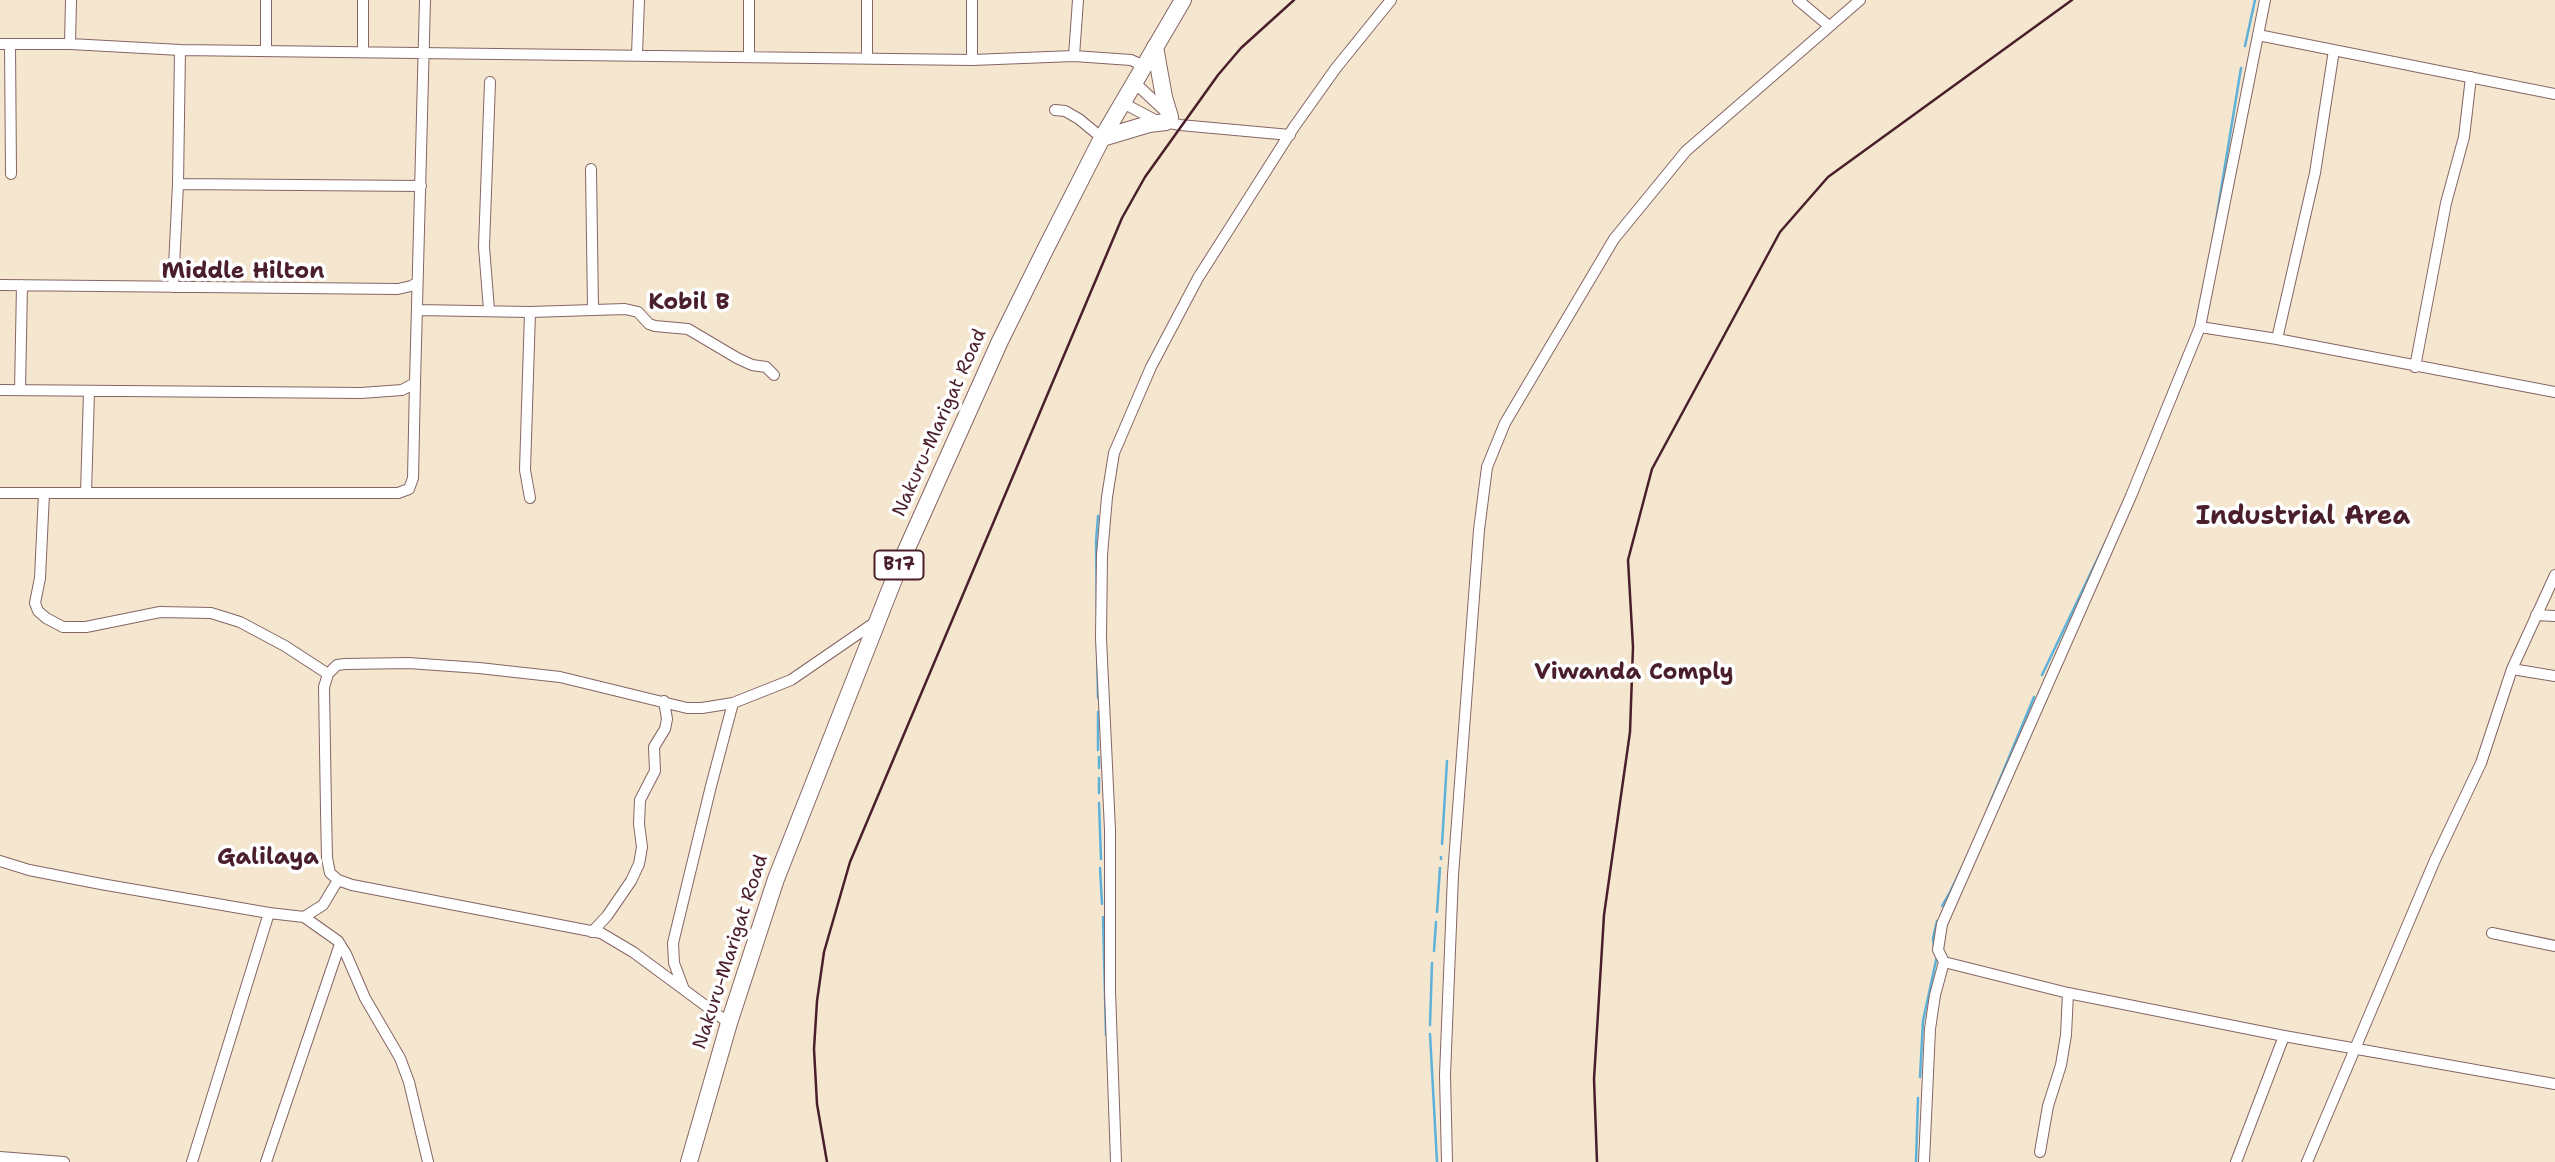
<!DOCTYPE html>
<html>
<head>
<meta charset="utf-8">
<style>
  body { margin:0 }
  canvas { display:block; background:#f4e6cf }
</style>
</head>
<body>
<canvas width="2555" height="1162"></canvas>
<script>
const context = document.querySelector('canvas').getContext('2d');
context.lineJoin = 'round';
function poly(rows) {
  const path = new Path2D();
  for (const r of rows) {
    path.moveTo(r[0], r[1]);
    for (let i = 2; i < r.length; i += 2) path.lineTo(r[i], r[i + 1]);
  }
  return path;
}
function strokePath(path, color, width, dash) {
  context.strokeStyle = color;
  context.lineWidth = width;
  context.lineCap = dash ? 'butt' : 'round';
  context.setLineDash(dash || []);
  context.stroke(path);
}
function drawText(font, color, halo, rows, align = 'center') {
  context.font = font + ' "Shantell Sans",sans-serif';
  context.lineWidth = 7;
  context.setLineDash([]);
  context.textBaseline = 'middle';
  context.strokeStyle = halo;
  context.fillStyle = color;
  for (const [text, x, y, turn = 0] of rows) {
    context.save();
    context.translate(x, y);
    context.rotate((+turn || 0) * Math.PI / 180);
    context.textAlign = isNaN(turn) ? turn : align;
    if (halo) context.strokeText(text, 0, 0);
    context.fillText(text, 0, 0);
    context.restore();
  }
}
strokePath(poly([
  [2245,46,2255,0],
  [2212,245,2241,68],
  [1097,612,1096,542,1098,516],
  [1097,645,1098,698],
  [2042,675,2107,539],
  [1098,712,1098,750],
  [1099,768,1099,757],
  [1099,793,1099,778],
  [1099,803,1101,859],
  [1988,808,2034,697],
  [1442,844,1447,761],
  [1441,859,1441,857],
  [1100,868,1102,904],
  [1942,906,1950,892,1966,859],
  [1437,912,1440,868],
  [1103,917,1106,1035],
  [1934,947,1933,938,1937,921],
  [1434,951,1436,922],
  [1430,1025,1432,963],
  [1430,1034,1437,1162],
  [1920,1077,1923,1021,1937,956],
  [1916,1162,1918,1098]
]), '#5eb2da', 2.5);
const minor = poly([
  [749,0,749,56],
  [867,0,867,57],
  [1798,0,1829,26],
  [2258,35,2555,94],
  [0,44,70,44,180,50,972,60,1074,56,1131,60,1144,66],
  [10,44,11,174],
  [70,44,71,0],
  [266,49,266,0],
  [363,51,363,0],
  [637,55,639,0],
  [1074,56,1078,0],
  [972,60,972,0],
  [1134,82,1166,112],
  [1123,103,1155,120,1180,125,1290,135],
  [1055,110,1065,111,1079,119,1102,138],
  [591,169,593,309],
  [178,184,421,186],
  [0,285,398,289,411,286,417,283],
  [173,287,178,184,180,50],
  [417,310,530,312,625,309,638,312,649,324,655,326,688,329,737,358,752,365,766,367,774,375],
  [489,310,484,247,490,82],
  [2200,327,2277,339,2555,392],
  [2277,339,2315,173,2334,50],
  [2415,367,2446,203,2464,137,2471,77],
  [0,390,361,393,402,390,415,383,425,0],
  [20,390,22,285],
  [89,392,86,493,398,493,409,489,413,478,415,383],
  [0,493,86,493],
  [44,493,40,578,35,603,38,611,46,618,63,627,86,627,160,612,211,613,240,622,285,646,328,674],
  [530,498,525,470,530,312],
  [2536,615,2555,616],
  [2512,669,2555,676],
  [0,861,29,870,101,884,269,913],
  [304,917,338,941,346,954,365,998,400,1058,409,1082,428,1162],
  [592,932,607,916,631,881,639,864,642,847,639,824,640,800,655,771,654,747,665,729,667,719,664,701],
  [2492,933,2555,946],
  [1944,962,2068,993,2284,1036,2555,1084],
  [683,987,674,963,673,943,711,786,733,703],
  [729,1023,633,952,601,933,352,885,338,880,330,873,327,858,326,810,324,687,328,674,337,665,345,664,408,663,479,668,560,677,687,708,702,708,733,703,791,680,874,623],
  [2040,1152,2048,1106,2061,1065,2066,1035,2068,993],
  [0,1157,64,1162],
  [192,1162,269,913,304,917,323,905,338,880],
  [266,1162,340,944],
  [1116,1162,1110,991,1110,830,1101,638,1102,555,1107,497,1114,453,1151,367,1198,278,1294,127,1336,68,1391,0],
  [1447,1162,1445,1075,1453,875,1479,530,1487,467,1505,423,1614,239,1686,151,1860,0],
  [1924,1162,1930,1029,1935,995,1944,962,1938,950,1942,924,2131,496,2200,327,2265,0],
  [2236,1162,2284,1036],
  [2307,1162,2435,860,2481,763,2512,669,2555,575]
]);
const primary = poly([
  [1155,47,1164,97,1170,117],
  [1102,138,1149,124,1166,122],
  [689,1162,729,1023,776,879,900,564,1000,341,1045,250,1102,138,1183,0]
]);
strokePath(minor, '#866564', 12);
strokePath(primary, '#866564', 18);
strokePath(minor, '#fff', 10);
strokePath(primary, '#fff', 16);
strokePath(poly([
  [827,1162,817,1104,814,1049,817,1001,824,952,850,862,1122,218,1145,177,1218,75,1241,48,1294,0],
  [1597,1162,1594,1079,1604,915,1630,732,1633,647,1628,560,1652,469,1780,232,1828,177,2072,0]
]), '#4a1f2b', 2.5);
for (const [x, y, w] of [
  [899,565,49]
]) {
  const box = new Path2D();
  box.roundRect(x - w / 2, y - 14.5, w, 29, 5);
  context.fillStyle = '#fff';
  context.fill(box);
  strokePath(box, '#4a1f2b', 2);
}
drawText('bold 18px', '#4a1f2b', null, [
  ["B17",899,565]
]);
drawText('19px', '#4a1f2b', '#fff', [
  ["Nakuru-Marigat Road",940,423,-66],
  ["Nakuru-Marigat Road",731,952,-72]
]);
drawText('bold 23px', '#4a1f2b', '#fff', [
  ["Middle Hilton",243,272],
  ["Kobil B",689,303],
  ["Viwanda Comply",1634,673],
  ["Galilaya",268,858]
]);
drawText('bold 26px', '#4a1f2b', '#fff', [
  ["Industrial Area",2303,517]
]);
</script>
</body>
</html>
